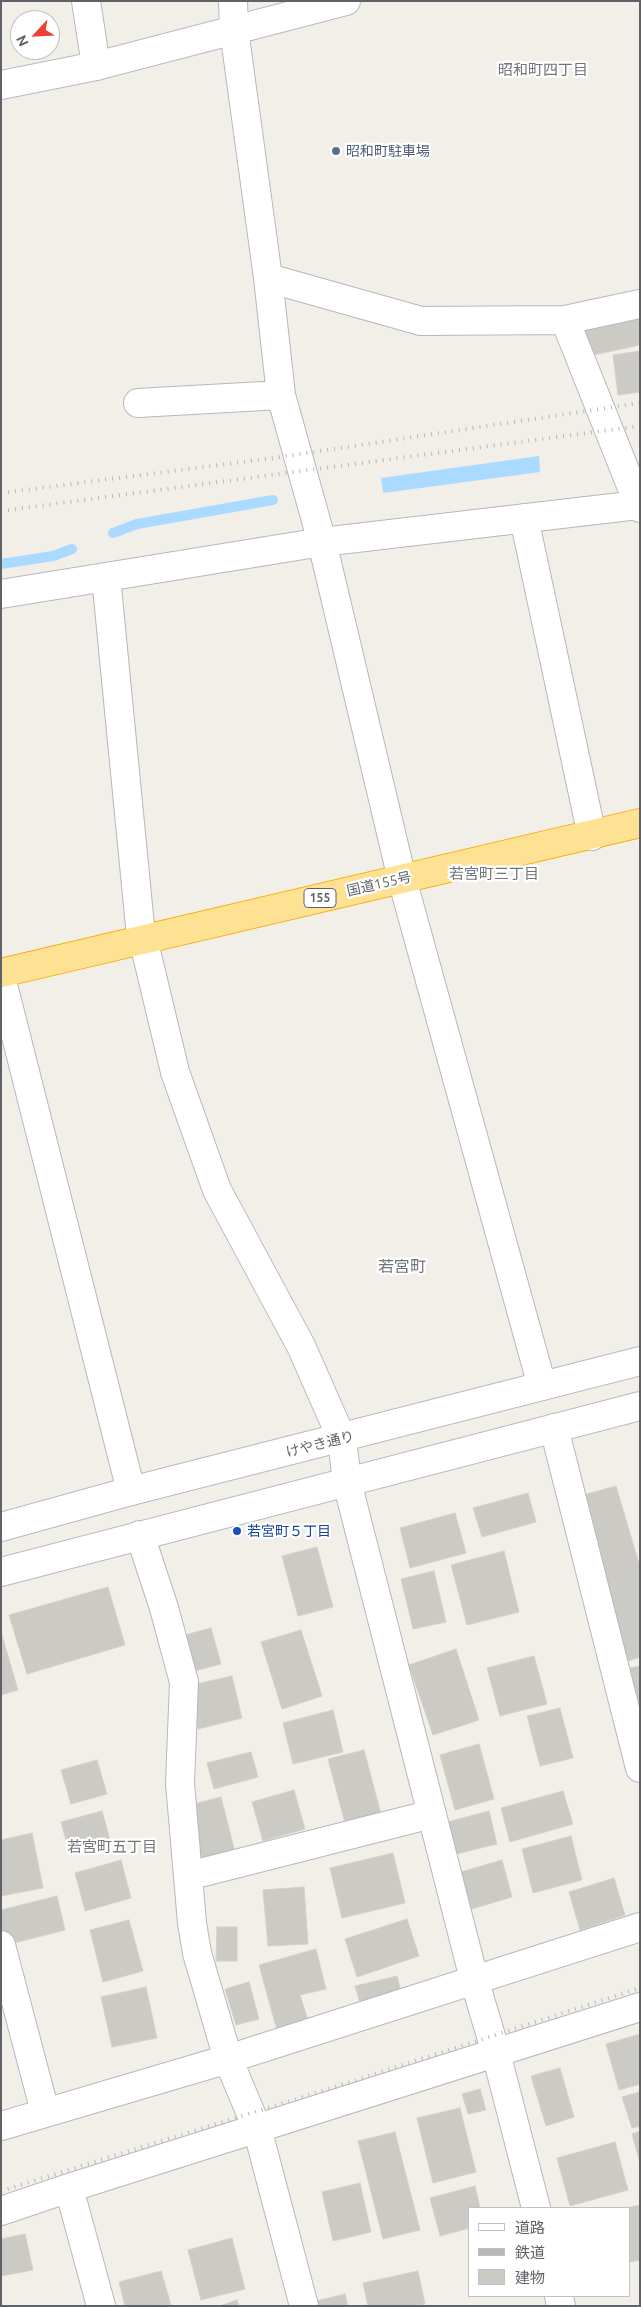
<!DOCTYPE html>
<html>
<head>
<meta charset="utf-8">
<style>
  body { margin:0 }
  #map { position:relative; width:641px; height:2307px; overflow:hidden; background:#f1efe8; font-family:Ubuntu,"Noto Sans JP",sans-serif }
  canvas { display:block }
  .frame { position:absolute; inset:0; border:2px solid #5f6368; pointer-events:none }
  .legend { position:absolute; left:468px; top:2207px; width:162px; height:90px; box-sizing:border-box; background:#fff; border:1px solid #bfc1c3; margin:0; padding:6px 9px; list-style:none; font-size:15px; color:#5f6368 }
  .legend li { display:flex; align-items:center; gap:10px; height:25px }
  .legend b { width:25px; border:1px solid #bfc1c3 }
  .north { position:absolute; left:10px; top:10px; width:50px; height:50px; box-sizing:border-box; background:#fff; border:1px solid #bfc1c3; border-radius:50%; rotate:245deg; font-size:14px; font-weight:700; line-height:20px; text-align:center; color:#5f6368 }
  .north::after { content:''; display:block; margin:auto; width:18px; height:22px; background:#ea4335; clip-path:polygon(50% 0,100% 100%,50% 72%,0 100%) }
</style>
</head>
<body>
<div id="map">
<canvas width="641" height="2307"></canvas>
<div class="frame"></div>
<ul class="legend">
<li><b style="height:6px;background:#fff"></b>道路</li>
<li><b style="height:6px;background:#b6b7b8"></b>鉄道</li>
<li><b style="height:14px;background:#cccac5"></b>建物</li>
</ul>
<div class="north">N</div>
</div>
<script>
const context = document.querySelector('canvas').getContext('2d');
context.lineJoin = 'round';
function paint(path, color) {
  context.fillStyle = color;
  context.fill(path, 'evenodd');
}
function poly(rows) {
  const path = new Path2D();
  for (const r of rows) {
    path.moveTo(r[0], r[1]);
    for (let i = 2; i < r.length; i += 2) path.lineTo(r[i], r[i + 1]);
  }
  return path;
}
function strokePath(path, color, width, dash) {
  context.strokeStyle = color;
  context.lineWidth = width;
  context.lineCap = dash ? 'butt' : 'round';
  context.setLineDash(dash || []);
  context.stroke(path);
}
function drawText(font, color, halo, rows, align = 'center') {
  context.font = font + ' Ubuntu,"Noto Sans JP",sans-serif';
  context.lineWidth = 4.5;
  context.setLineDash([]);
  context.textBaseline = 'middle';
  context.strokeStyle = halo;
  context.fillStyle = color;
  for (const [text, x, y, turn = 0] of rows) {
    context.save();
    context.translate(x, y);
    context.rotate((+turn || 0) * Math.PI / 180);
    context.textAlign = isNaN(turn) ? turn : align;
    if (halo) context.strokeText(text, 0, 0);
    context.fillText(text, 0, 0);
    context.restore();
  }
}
paint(poly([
  [539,456,540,472,383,493,381,478]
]), '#aadaff');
strokePath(poly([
  [113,533,137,524,273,500],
  [1,564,53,556,72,549]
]), '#aadaff', 10);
const building = poly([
  [640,317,640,345,589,356,583,330,640,317],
  [640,351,640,392,618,395,613,355,640,351],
  [616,1486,640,1567,640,1657,625,1662,576,1497,616,1486],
  [528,1493,536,1522,482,1537,473,1508,528,1493],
  [455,1513,466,1553,410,1568,400,1528,455,1513],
  [317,1547,333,1607,298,1616,282,1556,317,1547],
  [504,1551,519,1612,467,1625,451,1565,504,1551],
  [434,1571,446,1622,413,1629,401,1579,434,1571],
  [108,1587,125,1645,27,1674,9,1615,108,1587],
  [211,1628,221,1664,187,1673,177,1637,211,1628],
  [301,1630,322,1696,282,1709,261,1642,301,1630],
  [1,1632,18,1690,1,1695,1,1632],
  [456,1649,479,1720,433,1735,409,1665,456,1649],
  [534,1656,547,1704,500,1716,487,1668,534,1656],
  [640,1666,640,1700,638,1701,630,1668,640,1666],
  [232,1676,242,1718,198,1729,188,1686,232,1676],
  [560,1708,573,1758,540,1766,527,1716,560,1708],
  [333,1710,343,1752,293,1764,283,1723,333,1710],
  [479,1744,494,1799,455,1810,440,1755,479,1744],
  [364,1750,381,1814,345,1823,328,1759,364,1750],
  [251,1752,258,1777,214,1789,207,1763,251,1752],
  [97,1760,107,1794,71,1804,61,1770,97,1760],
  [294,1790,305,1829,263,1841,252,1802,294,1790],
  [563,1791,573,1824,510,1842,501,1808,563,1791],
  [221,1797,236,1856,197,1866,182,1807,221,1797],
  [102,1811,110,1840,69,1851,61,1822,102,1811],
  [489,1811,497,1844,448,1856,440,1824,489,1811],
  [32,1833,43,1888,1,1896,1,1840,32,1833],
  [571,1836,582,1880,533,1893,522,1849,571,1836],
  [393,1853,405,1903,342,1918,330,1868,393,1853],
  [121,1860,131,1898,85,1911,75,1873,121,1860],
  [502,1860,512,1897,465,1911,454,1874,502,1860],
  [614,1878,625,1915,580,1930,569,1892,614,1878],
  [304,1887,308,1944,268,1946,263,1890,304,1887],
  [57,1896,65,1930,6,1945,1,1929,1,1910,57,1896],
  [407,1919,419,1956,357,1977,345,1939,407,1919],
  [129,1920,143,1971,103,1982,90,1930,129,1920],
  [217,1927,237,1927,237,1961,216,1961,217,1927],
  [316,1949,326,1989,300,1995,309,2023,278,2034,259,1965,316,1949],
  [397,1976,403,1999,362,2010,355,1986,397,1976],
  [249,1982,259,2019,236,2025,225,1989,249,1982],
  [146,1987,157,2038,112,2047,101,1997,146,1987],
  [640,2034,640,2084,619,2090,606,2044,640,2034],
  [560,2068,574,2117,546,2126,531,2076,560,2068],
  [480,2089,486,2110,468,2114,462,2094,480,2089],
  [640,2092,640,2126,632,2128,622,2097,640,2092],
  [460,2108,476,2172,433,2183,417,2118,460,2108],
  [640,2131,640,2163,632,2134,640,2131],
  [395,2132,420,2230,383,2239,358,2141,395,2132],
  [615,2142,628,2190,570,2206,557,2158,615,2142],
  [360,2183,371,2232,333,2241,322,2192,360,2183],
  [475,2186,480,2208,470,2208,470,2228,440,2236,430,2198,475,2186],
  [640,2205,640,2260,630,2262,630,2208,627,2208,640,2205],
  [25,2234,33,2270,1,2276,1,2239,25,2234],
  [232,2238,245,2289,201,2300,188,2250,232,2238],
  [161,2271,171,2305,125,2306,119,2282,161,2271],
  [418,2271,425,2304,415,2306,368,2306,363,2283,418,2271],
  [345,2294,348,2306,318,2306,316,2301,345,2294],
  [237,2300,239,2306,220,2306,237,2300]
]);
paint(building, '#cccac5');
strokePath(building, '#d6d1c6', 1);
const street = poly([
  [86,1,96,66],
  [233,1,234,30,268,278,281,395,322,542,402,879,542,1386],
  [268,278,421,321,565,320,640,508],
  [565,320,640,304],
  [138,403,281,395],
  [524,518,592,836],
  [106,577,140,926,175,1072,217,1190,301,1346,342,1439,347,1482,474,1979,496,2053,536,2208],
  [1,594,322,542,638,505],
  [1,977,131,1491],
  [554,1428,640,1768],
  [140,1535,164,1608,184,1682,180,1783,192,1923,197,1953,228,2059,257,2128,304,2306],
  [188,1876,432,1814],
  [1,1945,45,2112],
  [1,2126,228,2059,640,1927],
  [69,2188,101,2306],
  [1,2211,69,2188,640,2007],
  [559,2296,561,2306]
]);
const secondary = poly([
  [1,85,96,66,346,1],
  [1,1527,131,1491,640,1361],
  [1,1572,640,1406]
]);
const highway = poly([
  [1,973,640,823]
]);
strokePath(street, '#b5b8bc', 30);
strokePath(secondary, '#b6babf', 30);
strokePath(highway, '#f9ab00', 30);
strokePath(street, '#fff', 28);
strokePath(secondary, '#fff', 28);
strokePath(highway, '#fde293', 28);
strokePath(poly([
  [1,493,274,458,640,403],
  [1,511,640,426],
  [1,2191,338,2086,640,1988]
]), '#b6b7b8', 4, [1, 6]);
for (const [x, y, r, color] of [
  [336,151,5,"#5c6f8a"],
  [237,1531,5,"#1a4fb4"]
]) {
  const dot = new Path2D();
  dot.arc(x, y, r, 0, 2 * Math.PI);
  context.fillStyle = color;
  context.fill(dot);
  strokePath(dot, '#fff', 2);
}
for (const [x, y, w] of [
  [320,898,32]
]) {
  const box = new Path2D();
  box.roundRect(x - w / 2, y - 9.5, w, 19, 4);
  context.fillStyle = '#fff';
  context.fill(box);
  strokePath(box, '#5f6368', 1);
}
drawText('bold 12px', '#5f6368', null, [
  ["155",320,898]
]);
drawText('14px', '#4e5e75', '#fff', [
  ["昭和町駐車場",346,151]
], 'left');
drawText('14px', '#5f6368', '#fff', [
  ["国道155号",379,884,-13],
  ["けやき通り",320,1444,-14]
]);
drawText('14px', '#164399', '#fff', [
  ["若宮町５丁目",247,1531]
], 'left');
drawText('15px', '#70757a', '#fff', [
  ["昭和町四丁目",543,70],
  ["若宮町三丁目",494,874],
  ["若宮町五丁目",112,1847]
]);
drawText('16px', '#70757a', '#fff', [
  ["若宮町",402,1267]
]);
</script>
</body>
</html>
